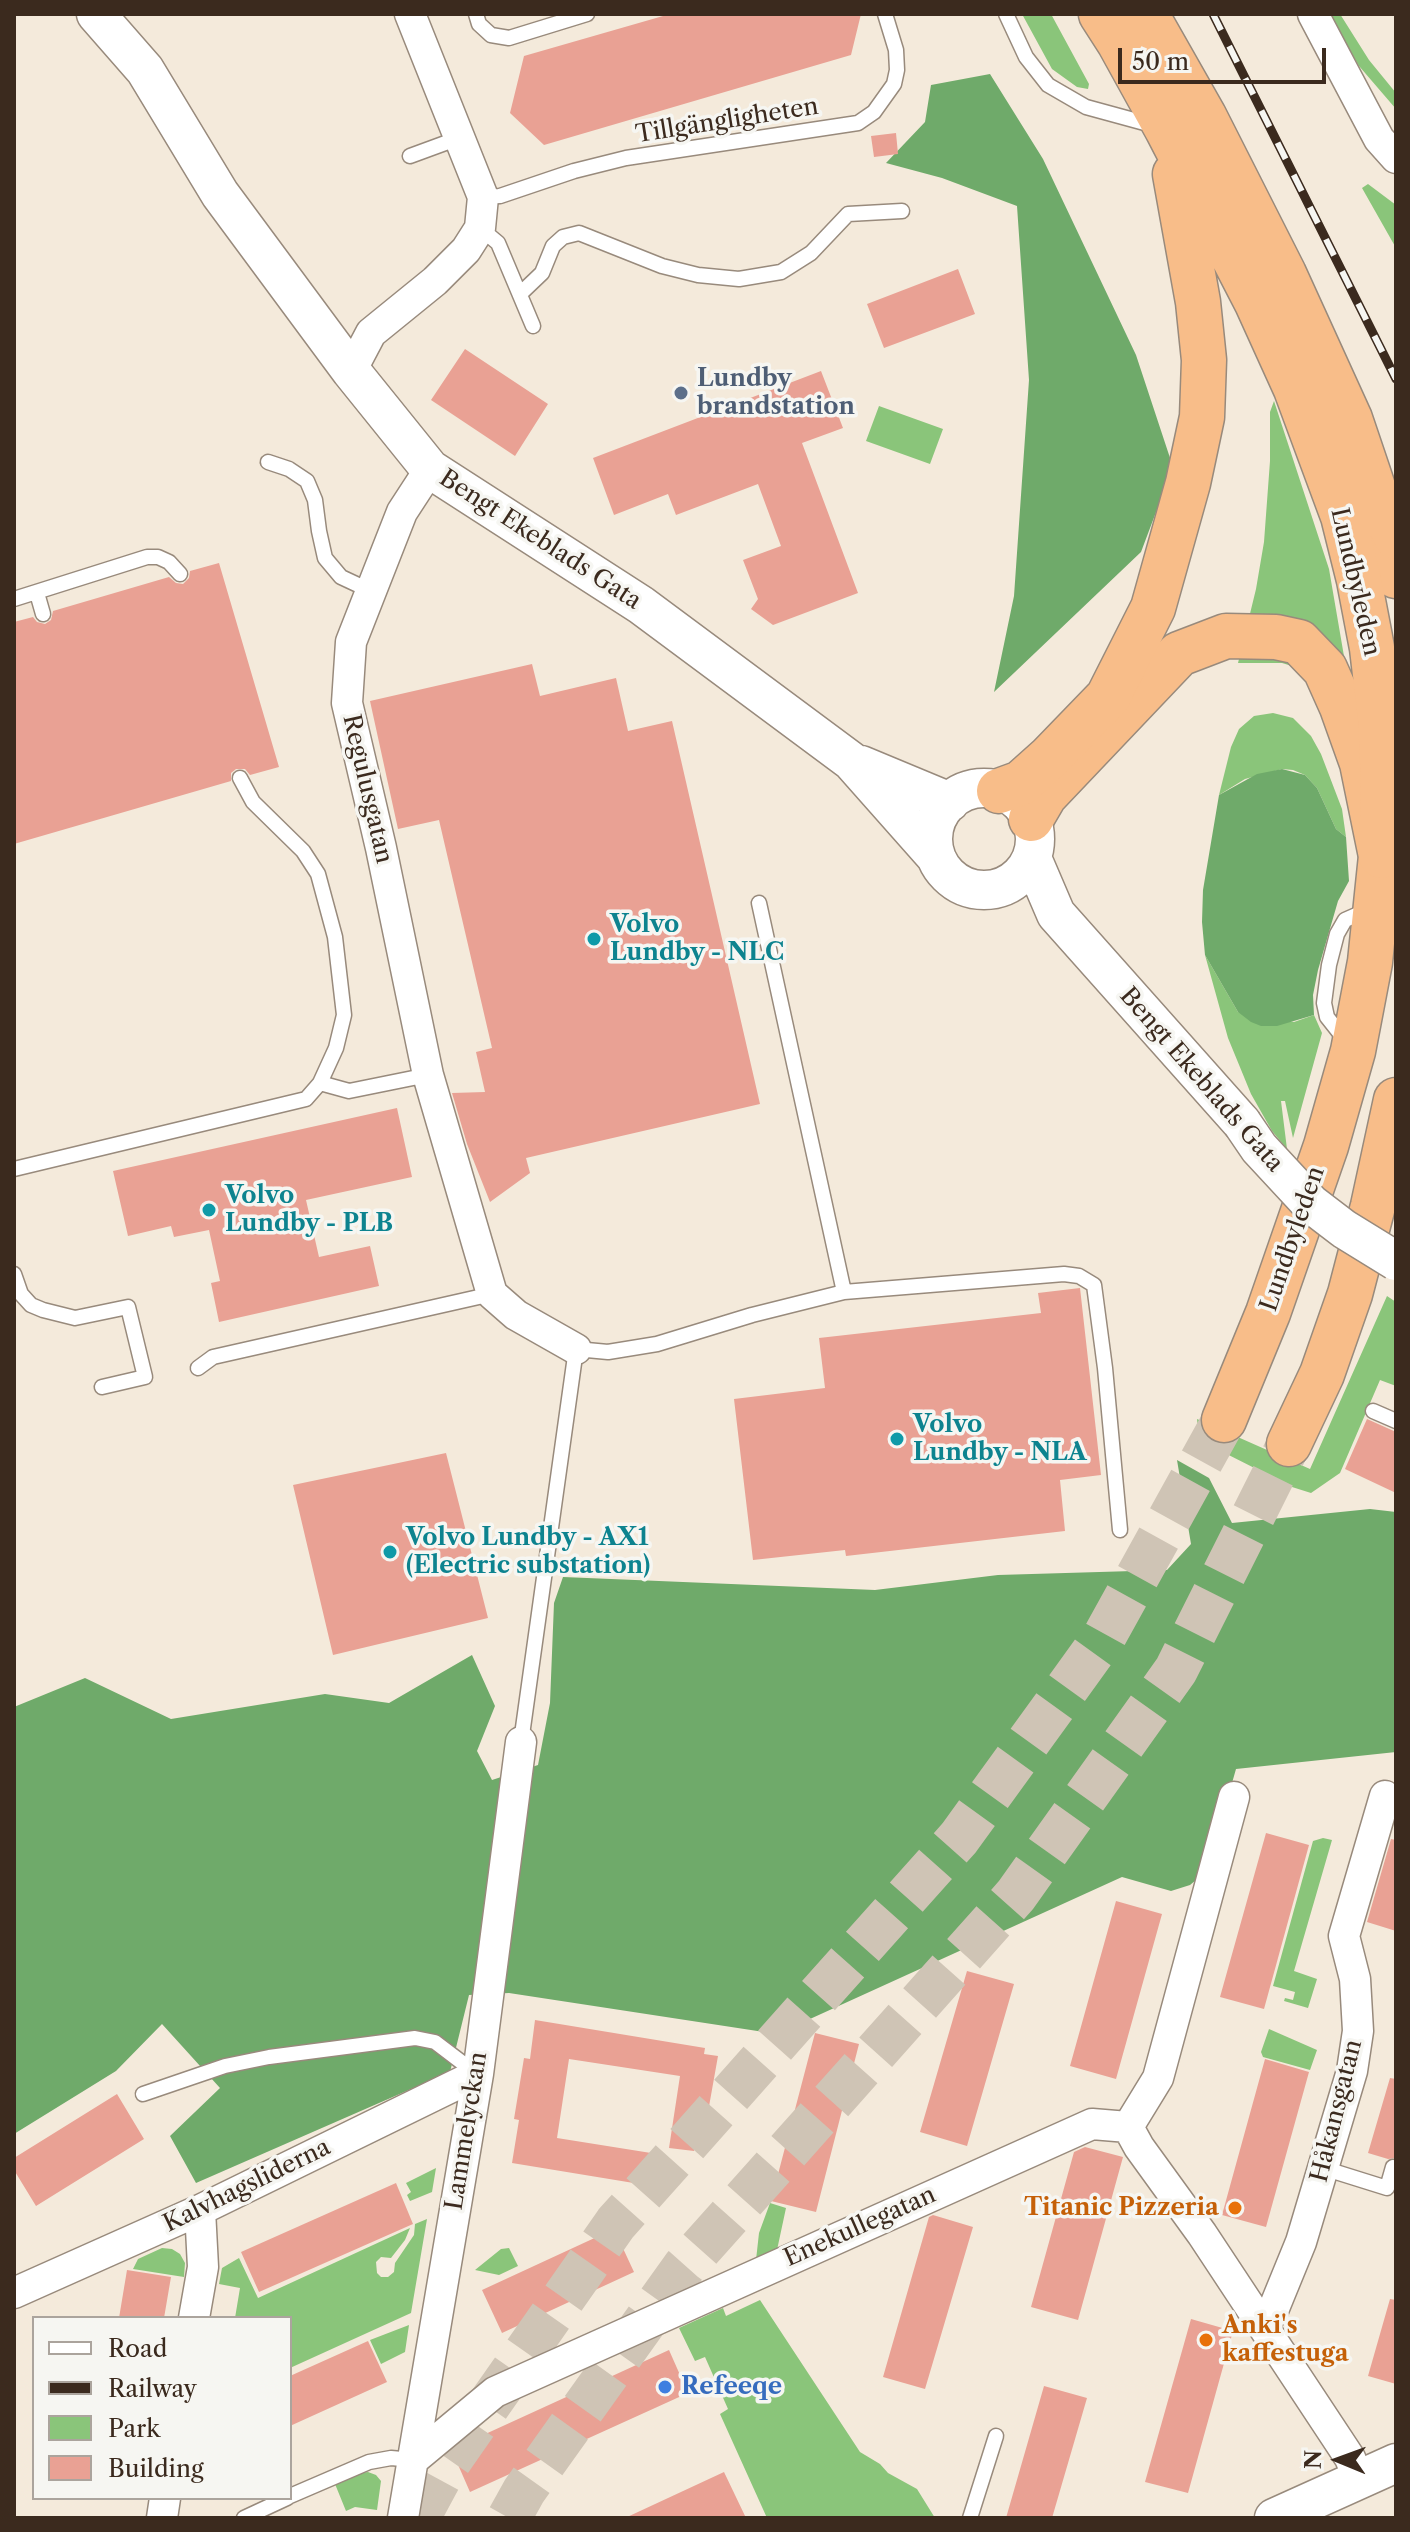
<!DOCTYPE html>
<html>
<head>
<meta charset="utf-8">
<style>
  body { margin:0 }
  #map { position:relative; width:1410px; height:2532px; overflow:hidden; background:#f4eadb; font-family:"Libre Caslon Text",serif }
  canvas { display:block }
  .frame { position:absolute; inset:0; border:16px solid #3b2a1e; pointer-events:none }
  .legend { position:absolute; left:32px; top:2316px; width:260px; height:184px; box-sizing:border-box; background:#f6f6f2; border:2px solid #aba49d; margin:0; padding:10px 14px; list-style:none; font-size:24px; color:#3b2a1e }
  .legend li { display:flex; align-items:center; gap:16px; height:40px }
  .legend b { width:40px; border:2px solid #aba49d }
  .north { position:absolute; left:1298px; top:2420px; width:80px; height:80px; -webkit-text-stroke:6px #f6f6f2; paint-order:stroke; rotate:271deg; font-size:22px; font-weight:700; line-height:32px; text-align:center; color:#3b2a1e }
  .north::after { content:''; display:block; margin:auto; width:28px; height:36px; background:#3b2a1e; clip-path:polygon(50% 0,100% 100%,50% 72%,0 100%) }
  .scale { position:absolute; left:1118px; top:48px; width:208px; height:36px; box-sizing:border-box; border:4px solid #3b2a1e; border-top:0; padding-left:10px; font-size:24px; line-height:28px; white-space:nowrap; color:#3b2a1e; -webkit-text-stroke:6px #f6f6f2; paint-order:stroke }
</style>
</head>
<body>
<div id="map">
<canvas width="1410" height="2532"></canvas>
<div class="frame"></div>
<ul class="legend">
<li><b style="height:10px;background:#fff"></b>Road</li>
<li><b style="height:10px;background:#3b2a1e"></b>Railway</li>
<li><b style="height:22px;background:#8ac57a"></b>Park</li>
<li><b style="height:22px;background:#e9a194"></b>Building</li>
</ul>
<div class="north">N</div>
<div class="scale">50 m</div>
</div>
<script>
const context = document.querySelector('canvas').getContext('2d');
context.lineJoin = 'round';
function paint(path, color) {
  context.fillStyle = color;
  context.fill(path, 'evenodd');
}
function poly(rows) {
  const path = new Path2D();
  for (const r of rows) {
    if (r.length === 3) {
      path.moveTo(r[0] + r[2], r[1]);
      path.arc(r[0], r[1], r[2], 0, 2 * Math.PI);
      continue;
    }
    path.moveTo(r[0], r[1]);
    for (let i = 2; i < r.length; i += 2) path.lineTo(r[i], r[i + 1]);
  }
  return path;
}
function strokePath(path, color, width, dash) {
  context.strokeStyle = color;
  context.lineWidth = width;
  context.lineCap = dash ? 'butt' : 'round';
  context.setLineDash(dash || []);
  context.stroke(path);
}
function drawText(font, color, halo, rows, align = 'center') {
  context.font = font + ' "Libre Caslon Text",serif';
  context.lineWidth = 7;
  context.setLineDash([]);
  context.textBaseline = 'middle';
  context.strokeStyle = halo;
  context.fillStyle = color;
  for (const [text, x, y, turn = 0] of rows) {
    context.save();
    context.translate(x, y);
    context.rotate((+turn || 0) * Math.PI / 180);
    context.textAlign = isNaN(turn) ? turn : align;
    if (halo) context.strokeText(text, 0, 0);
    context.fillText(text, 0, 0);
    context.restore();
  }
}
paint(poly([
  [1022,14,1051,14,1089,84,1088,89,1077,87,1052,69],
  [1328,14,1340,14,1369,60,1396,93,1396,109,1359,66],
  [1368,184,1396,205,1396,248,1362,188],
  [1274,401,1329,569,1356,726,1305,670,1282,663,1238,663,1256,589,1264,542,1270,461,1270,412],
  [879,406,943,429,930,464,866,441],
  [1273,713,1293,718,1311,736,1321,754,1342,809,1346,837,1336,829,1317,788,1305,775,1293,770,1282,769,1245,779,1219,795,1231,747,1239,729,1254,716],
  [1205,955,1238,1012,1294,1022,1314,1015,1322,1033,1293,1138,1285,1101,1281,1101,1287,1149,1272,1131,1251,1094,1228,1038],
  [1387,1296,1396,1302,1396,1386,1380,1380,1340,1473,1311,1493,1292,1487,1199,1440,1197,1419,1310,1469],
  [1323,1838,1332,1840,1294,1971,1317,1979,1308,2008,1284,2001,1285,1998,1293,2000,1295,1992,1273,1986,1313,1841],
  [1269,2029,1317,2050,1310,2070,1263,2057,1261,2052],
  [436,2168,432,2192,410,2201,407,2195,411,2192,406,2183],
  [770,2203,786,2208,777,2250,756,2260,759,2233],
  [427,2219,411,2313,290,2368,290,2318,235,2318,240,2288,219,2284,222,2268,239,2258,258,2298,410,2228,405,2240,391,2258,381,2257,376,2262,377,2273,381,2277,388,2277,394,2272,395,2263,414,2235,415,2224],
  [162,2248,172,2249,180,2254,185,2263,184,2277,133,2269,138,2259],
  [509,2248,518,2266,499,2275,475,2270,501,2249],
  [760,2300,860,2452,880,2464,888,2473,917,2489,935,2518,767,2518,720,2414,728,2409,705,2357,695,2361,679,2328,723,2308,726,2316],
  [409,2325,405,2352,381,2364,370,2340],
  [368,2472,376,2475,381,2481,377,2510,355,2507,346,2511,335,2484,360,2473]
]), '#8ac57a');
paint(poly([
  [990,74,1043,159,1136,355,1173,467,1141,552,994,692,1014,596,1029,380,1017,206,942,178,886,163,925,122,931,85],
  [1282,769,1305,775,1317,788,1336,829,1346,837,1349,881,1338,901,1318,970,1313,995,1314,1015,1277,1026,1261,1026,1251,1022,1238,1012,1205,955,1202,922,1203,890,1219,795,1257,774],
  [1177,1460,1209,1478,1232,1523,1370,1509,1396,1512,1396,1752,1236,1769,1210,1860,1202,1875,1190,1885,1171,1891,1122,1877,777,2034,509,1993,469,1995,450,2072,196,2183,170,2136,220,2088,162,2024,116,2071,14,2134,14,1707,85,1678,171,1719,325,1694,389,1703,472,1655,495,1706,477,1751,492,1780,538,1765,550,1703,554,1603,563,1577,875,1590,998,1575,1167,1570,1191,1544]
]), '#6faa6a');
paint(poly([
  [670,14,861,14,851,55,544,145,510,113,524,56],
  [896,133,898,154,874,157,871,136],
  [958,269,975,314,884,348,867,304],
  [465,349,548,404,515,456,431,400],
  [821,371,843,428,802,443,858,593,773,625,751,609,758,599,743,560,781,546,758,484,676,515,668,494,614,515,593,458],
  [219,563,279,767,250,775,245,769,236,769,231,773,231,781,14,844,14,622,33,617,37,622,45,624,51,620,53,611,169,577,176,583,183,584,189,578,190,571],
  [532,664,540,696,616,678,628,731,672,721,760,1104,526,1158,530,1173,490,1202,467,1144,452,1093,485,1092,476,1052,492,1048,439,820,398,829,370,701],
  [397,1108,412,1177,306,1200,319,1257,370,1246,379,1286,219,1322,211,1283,220,1281,209,1230,174,1237,171,1226,128,1236,113,1171],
  [1080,1288,1101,1475,1060,1480,1065,1531,846,1556,845,1550,753,1560,734,1399,825,1388,819,1338,1041,1313,1038,1293],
  [1367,1419,1396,1432,1396,1493,1345,1469],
  [446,1453,488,1618,333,1655,293,1485],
  [1266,1833,1309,1845,1264,2009,1220,1997],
  [1391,1839,1396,1840,1396,1931,1367,1922],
  [1116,1901,1162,1914,1116,2079,1070,2066],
  [967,1971,1014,1984,967,2146,920,2132],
  [535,2020,705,2048,704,2054,718,2056,703,2140,696,2139,694,2151,669,2148,680,2076,569,2059,557,2138,651,2153,664,2188,512,2163,519,2120,514,2119,524,2058,530,2059],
  [815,2033,859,2044,816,2212,771,2201],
  [1265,2059,1309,2072,1266,2227,1222,2215],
  [1390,2078,1396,2079,1396,2158,1388,2159,1368,2153],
  [117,2094,144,2139,36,2206,14,2170,14,2158],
  [1085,2147,1123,2157,1078,2320,1031,2307,1074,2152],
  [396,2183,413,2224,259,2292,241,2252],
  [933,2215,973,2227,925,2389,883,2377,929,2217],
  [614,2229,634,2272,502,2333,482,2290],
  [127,2270,171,2277,164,2318,119,2318],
  [1390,2299,1396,2300,1396,2384,1368,2376],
  [1191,2319,1233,2331,1188,2493,1145,2482],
  [368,2341,387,2382,290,2426,290,2376],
  [669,2350,688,2393,470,2492,452,2451,457,2447],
  [1044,2386,1087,2398,1052,2518,1006,2518],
  [724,2472,746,2518,625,2518]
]), '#e9a194');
strokePath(poly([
  [418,2518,446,2466,616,2223,959,1838,1104,1637,1224,1420],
  [509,2518,524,2491,684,2267,1016,1895,1176,1670,1289,1444]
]), '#cfc4b5', 44, [44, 22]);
const service = poly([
  [476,14,479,24,491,35,509,38,587,14],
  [1006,14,1026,57,1048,85,1086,107,1152,125],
  [410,156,459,138],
  [483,197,500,196,574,171,626,158,858,123,874,112,894,84,897,70,896,50,885,14],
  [480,228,498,243,533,326],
  [520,294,542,273,553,246,563,237,579,233,662,266,698,275,739,279,781,272,811,253,848,214,902,211],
  [268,462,289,469,307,481,315,500,319,531,325,558,341,577,371,591],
  [37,593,43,614],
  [14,599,147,557,158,557,169,562,180,574],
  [759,903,844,1292],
  [1346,1041,1327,1017,1324,1003,1329,965,1337,934,1345,920,1370,909],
  [320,1083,349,1091,428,1075],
  [14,1169,306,1099,320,1083,336,1048,344,1015,335,937,318,874,303,851,253,802,240,778],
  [14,1274,21,1294,31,1305,43,1310,75,1318,128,1307,145,1377,102,1387],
  [198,1368,213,1357,492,1294],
  [1373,1411,1396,1421],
  [521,1742,576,1349,608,1352,657,1344,752,1315,844,1292,1064,1274,1079,1276,1094,1285,1105,1368,1120,1530],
  [143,2094,225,2066,269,2057,415,2038,435,2042,477,2074],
  [1323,2168,1387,2188,1393,2167],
  [290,2496,369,2462,391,2458,413,2460],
  [244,2518,287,2498],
  [970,2518,996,2436]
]);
const minor = poly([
  [1313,14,1379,139,1396,158],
  [351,371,371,333,435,281,466,250,480,228,483,197,410,14],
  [430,469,402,512,351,642,347,703,381,848,428,1075,492,1294,516,1315,576,1349],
  [1128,2127,1139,2147,1202,2234,1350,2458,1359,2480],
  [14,2293,200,2210,478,2074],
  [194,2318,203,2267,200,2210],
  [1264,2327,1274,2308,1301,2242,1352,2071,1358,2031,1355,1979,1344,1936,1385,1796],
  [413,2460,495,2392,1092,2124,1128,2127,1158,2078,1234,1797],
  [162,2518,165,2498],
  [403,2518,478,2074,521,1742]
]);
const tertiary = poly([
  [96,14,145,70,220,194,351,371,430,469,641,605,851,761,936,857],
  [861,765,950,802],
  [984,839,51],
  [1032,858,1056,914,1242,1123],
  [1274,2518,1396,2463]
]);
const trunk = poly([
  [1377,501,1396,576],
  [1031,819,1045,795,1179,654,1226,636,1276,637,1299,642,1325,669,1342,707,1362,763,1381,856,1370,962,1353,1051,1326,1146,1268,1313,1224,1420],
  [1289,1444,1322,1374,1350,1294,1373,1206,1396,1100]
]);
const motorway = poly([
  [1101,14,1119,42,1167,129,1257,303,1296,389,1343,516,1359,580,1372,648,1380,718,1383,784,1381,856],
  [1146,14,1204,116,1284,274,1350,419,1376,496,1396,537],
  [999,791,1021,783,1049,758,1108,697,1153,608,1188,483,1202,417,1204,360,1198,302,1175,174]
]);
strokePath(service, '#988a7c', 17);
strokePath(minor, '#988a7c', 33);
strokePath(tertiary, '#988a7c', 41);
strokePath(trunk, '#988a7c', 47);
strokePath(motorway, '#988a7c', 47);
strokePath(service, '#fff', 14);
strokePath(minor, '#fff', 30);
strokePath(tertiary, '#fff', 38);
strokePath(trunk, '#f8bd89', 44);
strokePath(motorway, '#f8bd89', 44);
const rail = poly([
  [1213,14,1396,379]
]);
strokePath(rail, '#3b2a1e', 9);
strokePath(rail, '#f6f6f2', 6, [18]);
const tertiaryBridge = poly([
  [1242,1123,1259,1148,1310,1203,1344,1229,1396,1261]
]);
strokePath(tertiaryBridge, '#988a7c', 41, []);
strokePath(tertiaryBridge, '#fff', 38);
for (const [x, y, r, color] of [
  [681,393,8,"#5c6f8a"],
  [594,939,8,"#0f9aa8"],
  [209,1210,8,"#0f9aa8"],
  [897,1439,8,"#0f9aa8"],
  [390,1552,8,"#0f9aa8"],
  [1235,2208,8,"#e8710a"],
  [1206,2340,8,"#e8710a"],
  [665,2387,8,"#3f7fe0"]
]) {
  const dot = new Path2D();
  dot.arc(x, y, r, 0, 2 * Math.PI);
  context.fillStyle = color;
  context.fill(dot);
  strokePath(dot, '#f6f6f2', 3);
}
drawText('24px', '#3b2a1e', '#f6f6f2', [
  ["Tillgängligheten",727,121,-9],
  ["Bengt Ekeblads Gata",540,540,33],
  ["Lundbyleden",1355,582,77],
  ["Regulusgatan",367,789,77],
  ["Bengt Ekeblads Gata",1201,1080,49],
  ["Lundbyleden",1293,1239,-71],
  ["Håkansgatan",1337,2111,-76],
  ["Lammelyckan",467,2131,-81],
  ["Kalvhagsliderna",247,2186,-26],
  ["Enekullegatan",860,2227,-24]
]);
drawText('bold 24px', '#4e5e75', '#f6f6f2', [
  ["Lundby",697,379],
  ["brandstation",697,407]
], 'left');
drawText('bold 24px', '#0d838f', '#f6f6f2', [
  ["Volvo",610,925],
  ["Lundby - NLC",610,953],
  ["Volvo",225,1196],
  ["Lundby - PLB",225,1224],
  ["Volvo",913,1425],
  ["Lundby - NLA",913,1453],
  ["Volvo Lundby - AX1",406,1538],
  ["(Electric substation)",406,1566]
], 'left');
drawText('bold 24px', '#c56008', '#f6f6f2', [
  ["Titanic Pizzeria",1219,2208],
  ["Anki's",1222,2326,"left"],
  ["kaffestuga",1222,2354,"left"]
], 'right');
drawText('bold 24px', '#366cbe', '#f6f6f2', [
  ["Refeeqe",681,2387]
], 'left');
</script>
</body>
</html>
